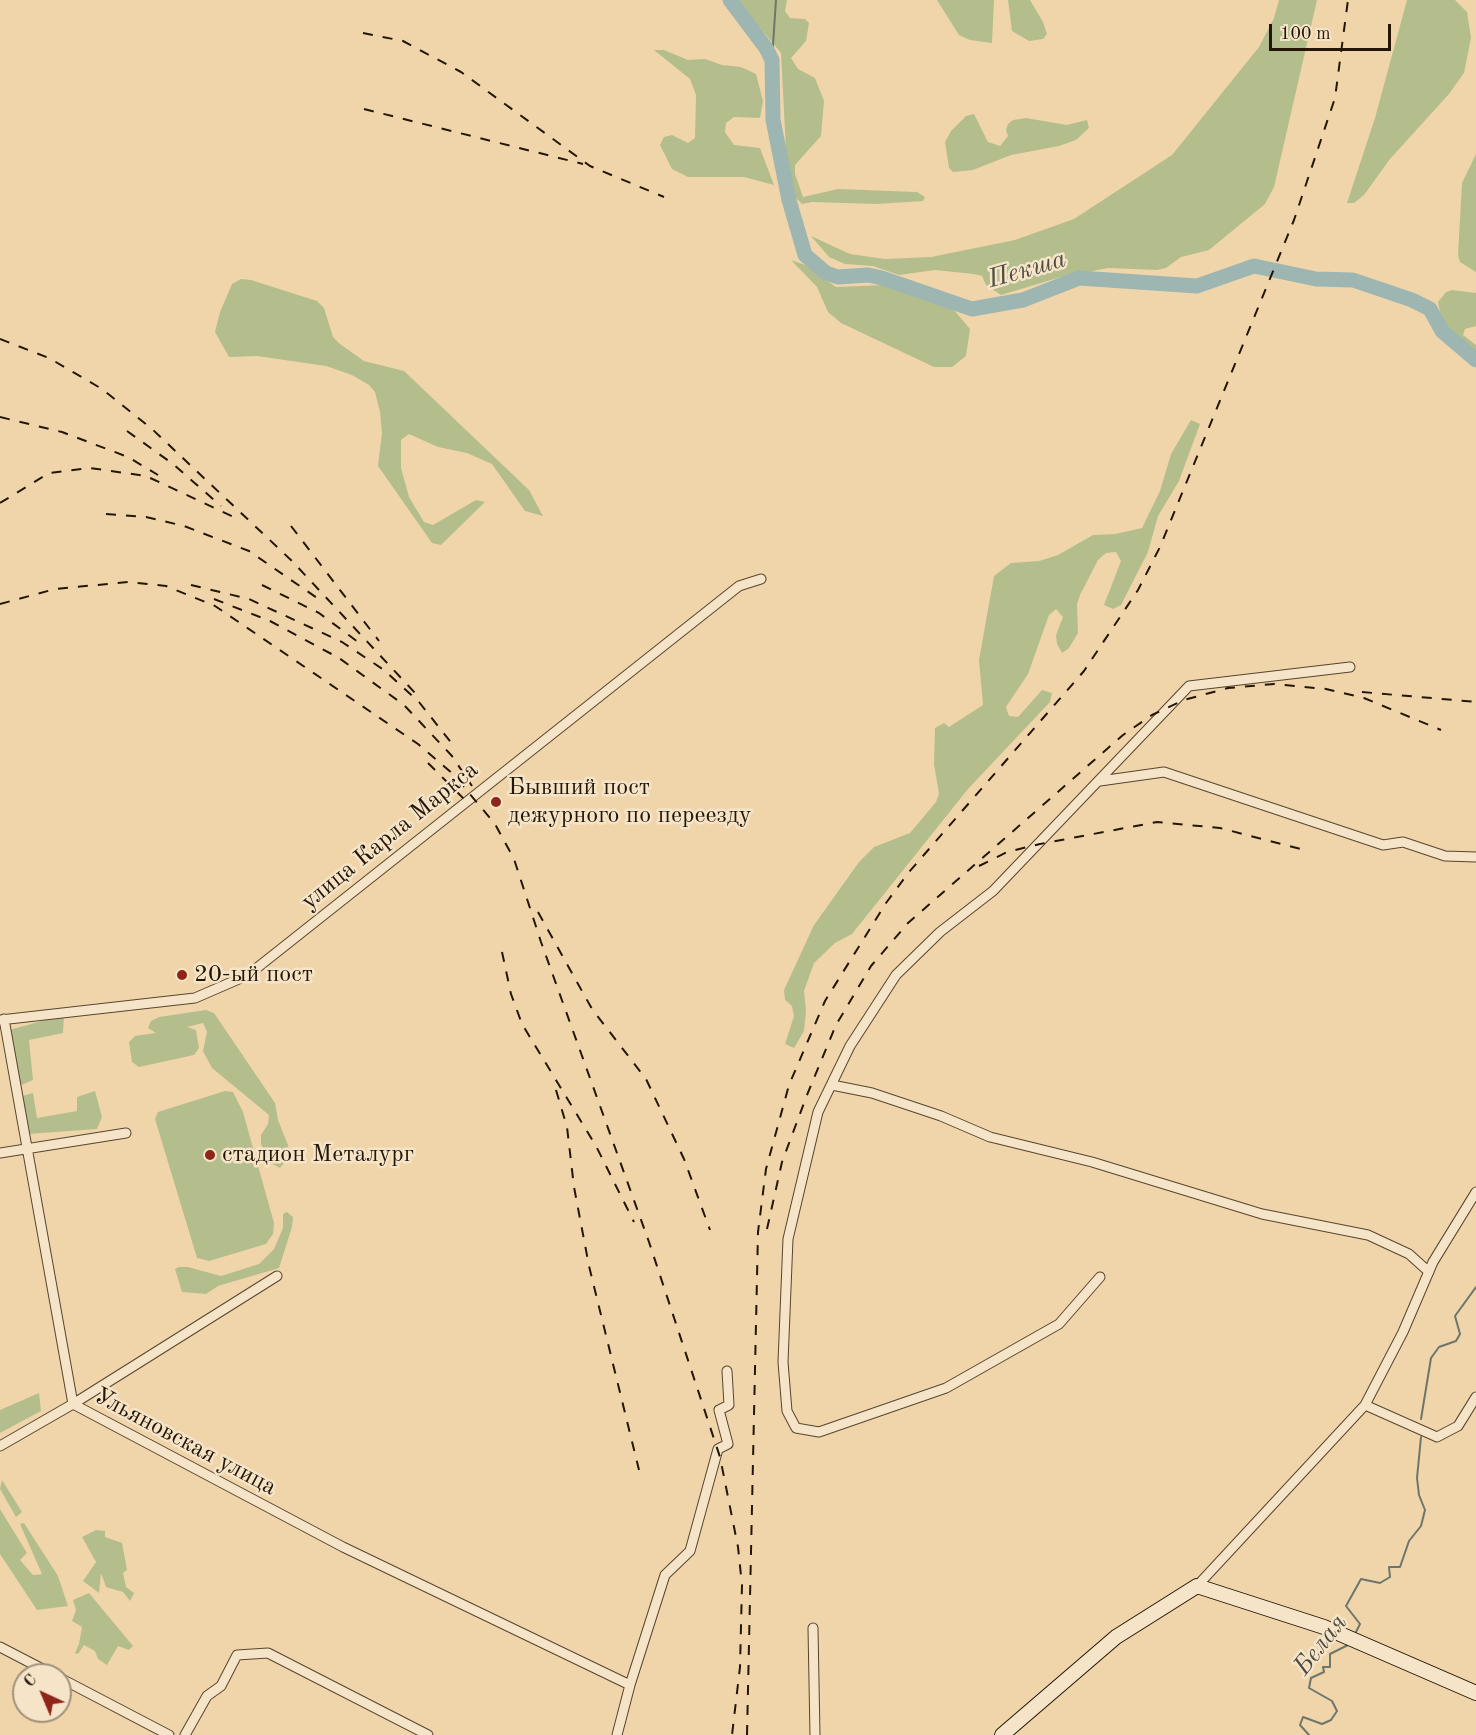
<!DOCTYPE html>
<html>
<head>
<meta charset="utf-8">
<style>
  body { margin:0 }
  #map { position:relative; width:1476px; height:1735px; overflow:hidden; background:#f0d5aa; font-family:"Old Standard TT",serif }
  canvas { display:block }
  .north { position:absolute; left:12px; top:1663px; width:60px; height:60px; box-sizing:border-box; background:#f5e4c8; border:2px solid #a1917a; border-radius:50%; rotate:316deg; font-size:16px; font-weight:700; line-height:24px; text-align:center; color:#241504 }
  .north::after { content:''; display:block; margin:auto; width:21px; height:27px; background:#8f2418; clip-path:polygon(50% 0,100% 100%,50% 72%,0 100%) }
  .scale { position:absolute; left:1269px; top:24px; width:122px; height:27px; box-sizing:border-box; border:3px solid #241504; border-top:0; padding-left:8px; font-size:18px; line-height:21px; white-space:nowrap; color:#241504; -webkit-text-stroke:4px #f5e4c8; paint-order:stroke }
</style>
</head>
<body>
<div id="map">
<canvas width="1476" height="1735"></canvas>
<div class="north">С</div>
<div class="scale">100 m</div>
</div>
<script>
const context = document.querySelector('canvas').getContext('2d');
context.lineJoin = 'round';
function paint(path, color) {
  context.fillStyle = color;
  context.fill(path, 'evenodd');
}
function poly(rows) {
  const path = new Path2D();
  for (const r of rows) {
    path.moveTo(r[0], r[1]);
    for (let i = 2; i < r.length; i += 2) path.lineTo(r[i], r[i + 1]);
  }
  return path;
}
function strokePath(path, color, width, dash) {
  context.strokeStyle = color;
  context.lineWidth = width;
  context.lineCap = dash ? 'butt' : 'round';
  context.setLineDash(dash || []);
  context.stroke(path);
}
function drawText(font, color, halo, rows, align = 'center') {
  context.font = font + ' "Old Standard TT",serif';
  context.lineWidth = 5;
  context.setLineDash([]);
  context.textBaseline = 'middle';
  context.strokeStyle = halo;
  context.fillStyle = color;
  for (const [text, x, y, turn = 0] of rows) {
    context.save();
    context.translate(x, y);
    context.rotate((+turn || 0) * Math.PI / 180);
    context.textAlign = isNaN(turn) ? turn : align;
    if (halo) context.strokeText(text, 0, 0);
    context.fillText(text, 0, 0);
    context.restore();
  }
}
paint(poly([
  [737,0,787,0,785,11,790,18,805,19,809,23,806,41,791,58,798,69,815,78,824,101,821,136,795,165,795,174,803,197,838,189,917,192,925,197,923,201,876,204,812,202,802,204,793,195,787,169,781,53],
  [937,0,994,0,992,43,970,40,959,35],
  [1008,0,1030,0,1043,22,1047,34,1043,39,1029,41,1012,31],
  [1279,0,1317,0,1274,187,1265,204,1209,250,1181,257,1166,268,1157,270,1108,268,1061,277,1001,295,986,285,982,276,974,274,935,270,899,275,873,266,845,264,829,257,811,236,850,254,885,259,931,257,1015,240,1074,219,1172,155,1259,47,1274,18],
  [1407,0,1455,0,1467,12,1471,38,1464,73,1449,94,1390,159,1364,195,1354,203,1347,203,1375,118],
  [654,50,664,50,688,60,705,59,722,65,741,67,756,74,763,101,760,118,734,117,726,123,725,132,734,145,760,148,774,185,744,177,688,177,672,169,660,145,664,137,672,135,688,143,695,138,696,95,690,79],
  [974,114,988,142,1000,146,1008,136,1006,130,1008,124,1013,120,1026,118,1067,125,1087,120,1089,128,1076,140,1059,146,1011,155,973,170,953,172,949,168,945,142,951,131,966,116],
  [1476,154,1476,272,1460,262,1458,255,1462,183],
  [791,260,805,265,836,287,885,285,953,309,970,329,966,356,952,367,934,367,841,323,828,312,817,287],
  [241,279,251,280,317,301,324,308,333,337,340,344,364,361,404,371,529,490,543,516,525,511,492,464,467,453,438,447,409,434,401,440,401,468,409,497,424,522,433,525,476,500,485,502,441,545,432,543,378,466,382,433,380,412,375,392,369,385,352,375,326,366,257,356,229,357,215,332,220,312,232,284],
  [1452,290,1476,293,1476,326,1465,329,1463,335,1476,345,1476,353,1443,327,1438,302,1446,292],
  [1191,420,1200,424,1179,481,1158,516,1148,552,1121,605,1113,609,1104,605,1121,561,1116,552,1106,553,1098,560,1080,595,1077,604,1078,633,1069,648,1062,653,1057,644,1056,635,1063,617,1056,609,1049,615,1028,674,1006,707,1009,716,1018,717,1042,690,1052,693,1050,702,968,789,852,934,835,943,814,963,804,991,806,1011,804,1031,794,1048,785,1044,794,1016,792,1006,785,1000,784,990,814,925,859,862,874,847,910,833,936,802,939,794,934,764,935,728,944,723,949,727,983,705,979,660,994,576,1011,563,1039,561,1058,555,1093,535,1115,534,1142,528,1160,491,1171,454],
  [206,1010,214,1013,275,1103,278,1120,288,1145,287,1159,280,1168,269,1162,261,1144,261,1135,268,1124,269,1115,212,1068,203,1051,207,1032,203,1023,187,1027,196,1030,199,1048,194,1055,139,1067,132,1062,129,1042,135,1036,156,1033,148,1028,151,1021,159,1017],
  [64,1015,63,1033,29,1040,33,1080,19,1086,9,1030],
  [95,1091,102,1117,97,1129,28,1134,19,1097,33,1093,37,1118,77,1111,77,1097],
  [225,1091,233,1092,243,1112,274,1223,273,1234,266,1244,209,1261,197,1258,155,1119,158,1112],
  [287,1212,293,1217,292,1227,279,1268,218,1286,206,1294,182,1292,175,1269,179,1267,188,1267,221,1276,259,1264,274,1249,283,1228,283,1214],
  [39,1393,41,1411,0,1433,0,1410],
  [2,1480,22,1512,16,1517,0,1489],
  [0,1509,27,1553,20,1560,33,1575,42,1574,20,1524,24,1523,58,1576,68,1606,37,1610,0,1554],
  [96,1530,105,1531,105,1537,122,1543,127,1570,123,1573,126,1587,134,1593,130,1601,123,1592,106,1587,101,1573,99,1593,83,1581,96,1562,82,1537],
  [89,1593,133,1646,129,1650,118,1646,107,1665,98,1659,95,1651,84,1645,78,1654,75,1653,79,1644,82,1627,72,1621,76,1610,73,1600]
]), '#b4be8c');
strokePath(poly([
  [772,60,776,0],
  [1421,1419,1431,1358,1439,1347,1456,1341,1460,1334,1455,1316,1476,1287],
  [1354,1636,1360,1624,1346,1606,1361,1579,1380,1583,1390,1577,1389,1567,1400,1567,1409,1541,1421,1526,1425,1510,1419,1495,1417,1478,1421,1437],
  [1309,1735,1300,1725,1303,1717,1322,1724,1331,1720,1337,1711,1332,1701,1309,1688,1311,1678,1324,1672,1323,1667,1330,1667,1330,1654,1350,1644]
]), '#6d766c', 2);
strokePath(poly([
  [730,0,766,48,772,60,773,120,789,200,805,255,826,273,838,277,868,275,882,278,972,309,1023,300,1079,278,1197,286,1254,266,1316,279,1353,280,1412,300,1430,309,1442,331,1476,360]
]), '#9db6b2', 15);
const street = poly([
  [1100,781,1164,772,1383,845,1403,842,1445,856,1476,857],
  [4,1019,73,1404,343,1547,630,1685],
  [0,1020,195,998,248,975,739,586,761,579],
  [832,1085,872,1093,941,1116,990,1137,1092,1162,1262,1214,1368,1235,1409,1254,1429,1272],
  [0,1153,126,1133],
  [1100,1277,1059,1324,946,1388,819,1432,796,1428,787,1411,783,1362,788,1239,818,1112,850,1046,896,975,940,932,993,891,1189,686,1350,667],
  [1365,1405,1437,1437,1458,1426,1476,1397],
  [0,1446,73,1404,277,1276],
  [1197,1586,1365,1405,1403,1332,1433,1262,1476,1192],
  [813,1628,815,1735],
  [0,1647,54,1675],
  [60,1678,169,1735],
  [185,1735,207,1696,221,1686,237,1655,268,1653,428,1735],
  [617,1735,630,1685,665,1575,690,1551,718,1449,728,1444,719,1410,729,1405,727,1371]
]);
const secondary = poly([
  [1002,1735,1116,1637,1197,1586,1324,1627,1476,1693]
]);
strokePath(street, '#57452e', 11);
strokePath(secondary, '#241504', 16);
strokePath(street, '#f5e4c8', 9);
strokePath(secondary, '#f5e4c8', 14);
strokePath(poly([
  [363,33,403,41,461,72,590,166,664,197],
  [364,109,583,164],
  [0,339,49,358,102,389,152,429,292,561,416,694],
  [0,417,62,432,128,457,158,475],
  [127,431,173,464,221,506],
  [0,503,49,473,90,468,146,476,236,518],
  [106,514,146,517,184,526,249,551,320,600],
  [291,526,379,641],
  [191,585,249,599,342,642,384,670,419,702,453,745],
  [262,585,319,613,362,645],
  [214,599,270,621,339,658,404,705,452,756,472,786],
  [0,604,55,589,128,582,166,586,215,606,418,744,453,774,495,824,514,859,541,942,649,1242,720,1457,738,1547,742,1585,740,1667,732,1735],
  [1362,692,1476,702],
  [428,763,464,799],
  [979,866,1007,852,1040,844,1157,822,1220,828,1308,851],
  [538,912,592,1009,646,1079,684,1159,710,1230],
  [502,952,511,994,522,1024,596,1146,634,1222],
  [556,1090,567,1127,574,1187,589,1266,639,1470],
  [767,1229,782,1162,807,1095,836,1025,871,966,908,923,1123,735,1152,715,1184,700,1228,688,1274,684,1326,689,1364,698,1441,730],
  [747,1735,758,1232,766,1169,789,1085,825,1001,886,903,909,872,1084,671,1138,590,1160,547,1294,220,1335,98,1348,0]
]), '#241504', 2, [10, 10]);
for (const [x, y, r, color] of [
  [496,802,6,"#8f2418"],
  [182,975,6,"#8f2418"],
  [210,1155,6,"#8f2418"]
]) {
  const dot = new Path2D();
  dot.arc(x, y, r, 0, 2 * Math.PI);
  context.fillStyle = color;
  context.fill(dot);
  strokePath(dot, '#f5e4c8', 2);
}
drawText('24px', '#241504', '#f5e4c8', [
  ["Бывший пост",508,788],
  ["дежурного по переезду",508,816],
  ["20-ый пост",194,975],
  ["стадион Металург",222,1155]
], 'left');
drawText('24px', '#241504', '#f5e4c8', [
  ["улица Карла Маркса",390,836,-39],
  ["Ульяновская улица",185,1442,28]
]);
drawText('italic 26px', '#4e4d41', '#f5e4c8', [
  ["Пекша",1027,270,-16],
  ["Белая",1321,1645,-52]
]);
</script>
</body>
</html>
